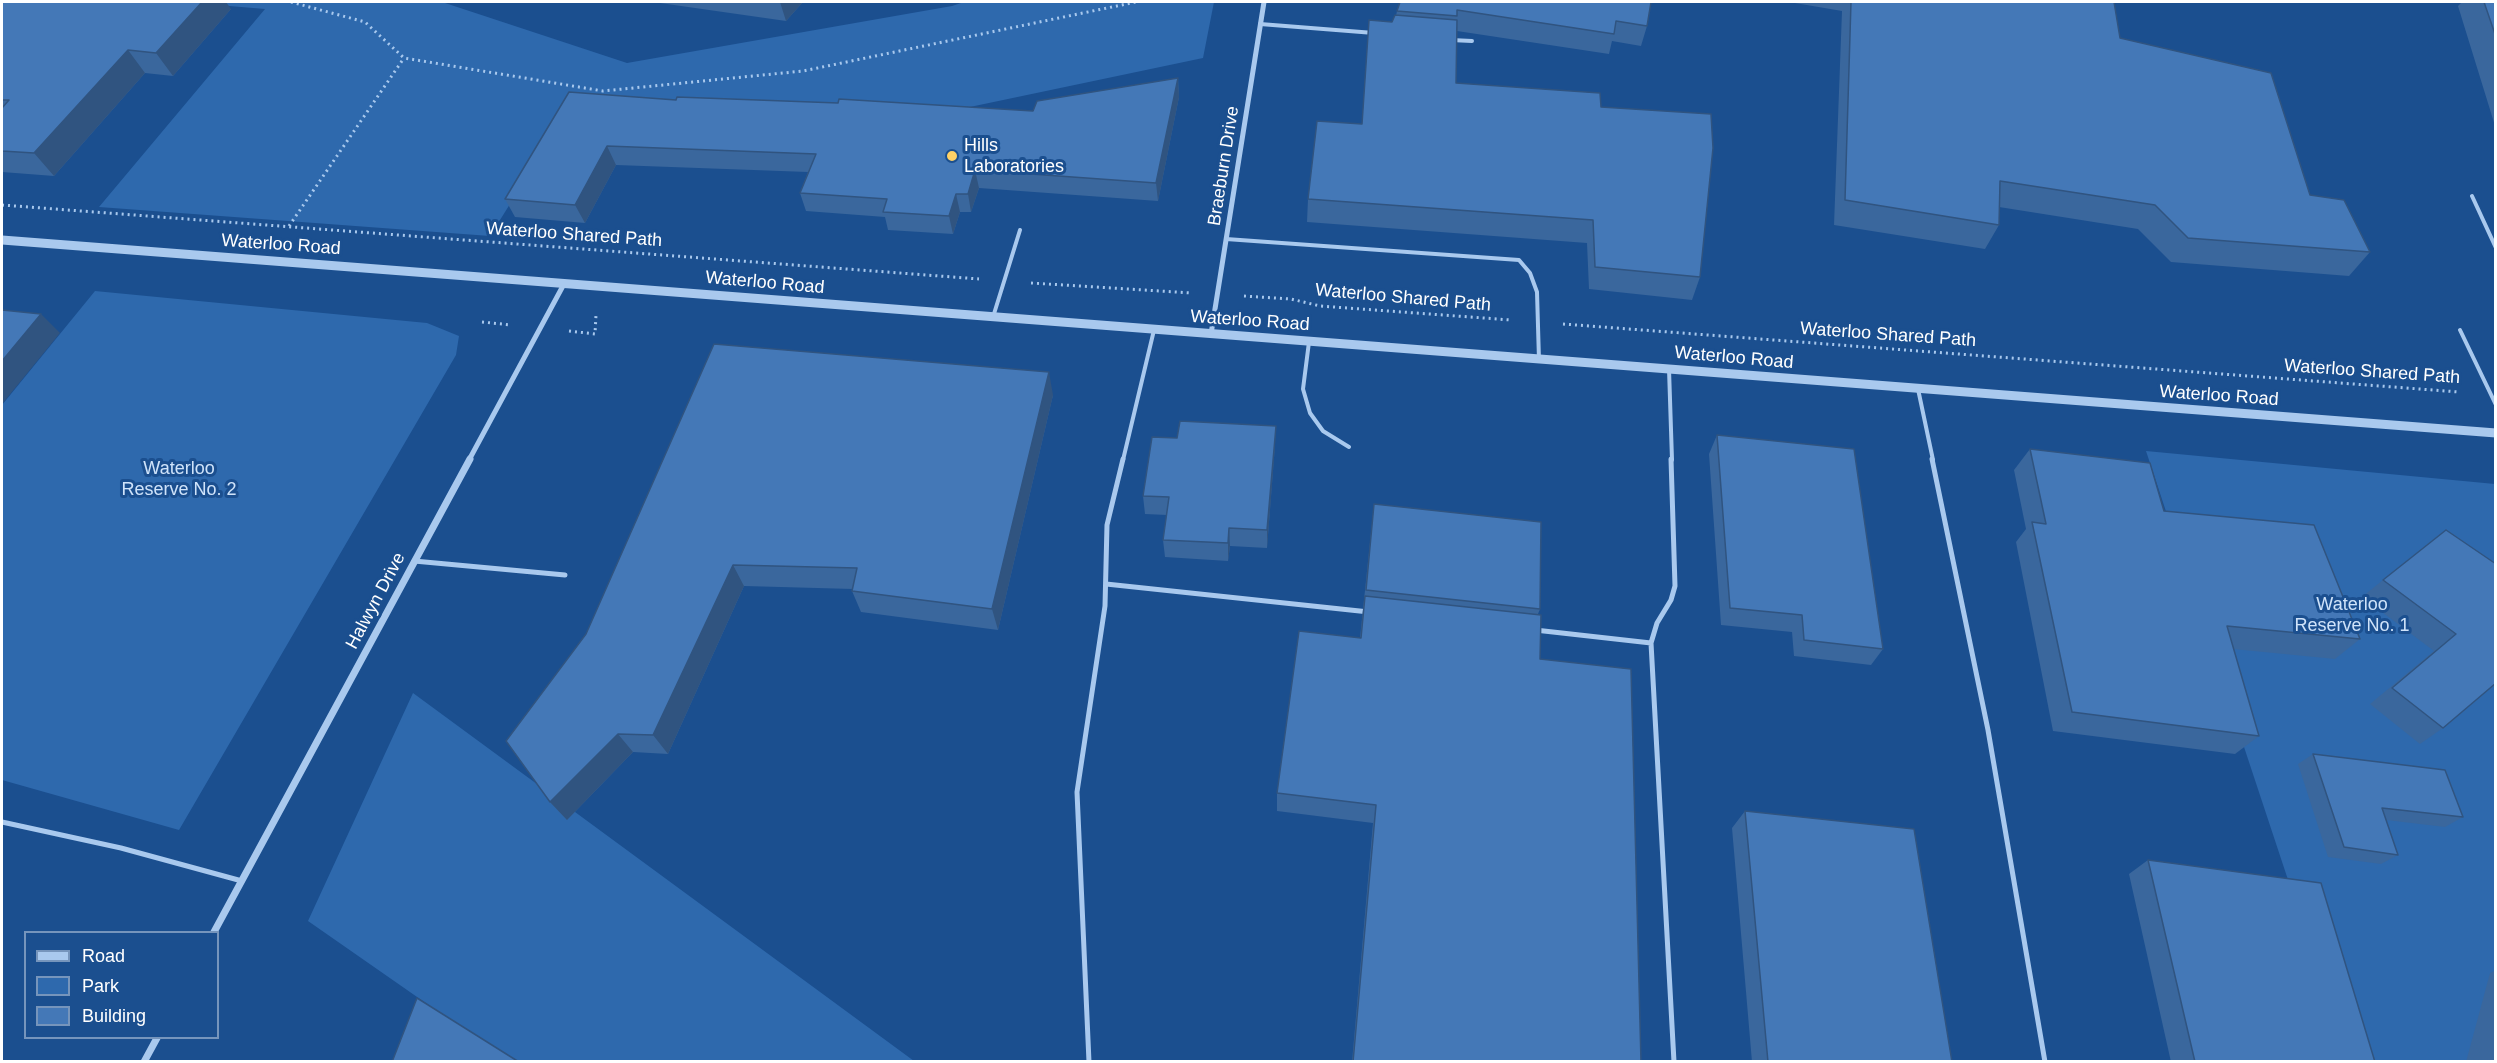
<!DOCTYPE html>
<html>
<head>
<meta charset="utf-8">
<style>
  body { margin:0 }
  #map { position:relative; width:2497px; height:1063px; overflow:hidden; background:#1b4f8f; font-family:Helvetica,sans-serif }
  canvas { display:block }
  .frame { position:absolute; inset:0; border:3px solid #fff; pointer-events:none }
  .legend { position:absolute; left:24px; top:931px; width:195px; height:108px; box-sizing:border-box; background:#1b4f8f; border:2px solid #7695bc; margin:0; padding:8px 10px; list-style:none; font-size:18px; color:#fff }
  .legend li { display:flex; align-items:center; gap:12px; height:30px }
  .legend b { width:30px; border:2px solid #7695bc }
</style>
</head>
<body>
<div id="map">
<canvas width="2497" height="1063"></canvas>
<div class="frame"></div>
<ul class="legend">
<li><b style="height:8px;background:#a9c9ee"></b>Road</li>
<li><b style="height:16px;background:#2e69ad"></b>Park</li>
<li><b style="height:16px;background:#4478b7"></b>Building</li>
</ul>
</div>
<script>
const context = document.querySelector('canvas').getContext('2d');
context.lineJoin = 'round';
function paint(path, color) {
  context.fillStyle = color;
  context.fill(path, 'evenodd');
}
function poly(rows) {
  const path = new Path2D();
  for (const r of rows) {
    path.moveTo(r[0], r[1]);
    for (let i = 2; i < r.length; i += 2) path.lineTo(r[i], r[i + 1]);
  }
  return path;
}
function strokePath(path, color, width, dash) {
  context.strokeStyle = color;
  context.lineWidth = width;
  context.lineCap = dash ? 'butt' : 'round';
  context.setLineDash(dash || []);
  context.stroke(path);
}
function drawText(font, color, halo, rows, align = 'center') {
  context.font = font + ' Helvetica,sans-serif';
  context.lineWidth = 6;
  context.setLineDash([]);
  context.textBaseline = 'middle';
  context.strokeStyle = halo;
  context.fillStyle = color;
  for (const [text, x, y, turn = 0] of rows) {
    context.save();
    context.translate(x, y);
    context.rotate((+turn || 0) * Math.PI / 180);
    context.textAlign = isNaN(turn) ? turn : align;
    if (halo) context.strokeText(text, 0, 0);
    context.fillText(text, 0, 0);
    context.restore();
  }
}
paint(poly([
  [182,2,442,2,627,63,952,6,964,2,1214,2,1203,58,927,116,570,108,490,236,99,207,265,9],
  [95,291,427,323,459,336,456,355,179,830,2,780,2,405],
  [2146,451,2495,484,2495,1061,2348,1061],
  [413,693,914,1061,509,1061,308,921]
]), '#2e69ad');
strokePath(poly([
  [291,2,365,22,404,58,603,91,803,71,1136,2],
  [2,205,979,279],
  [289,226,404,58],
  [1031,283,1191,293],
  [1244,296,1291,299,1320,306,1511,320],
  [482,322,511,325],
  [1563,324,2459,392],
  [569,331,595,334,596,315]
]), '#a9c9ee', 3, [2, 4]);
strokePath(poly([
  [1260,24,1374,33],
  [1451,40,1472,41],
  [2472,196,2496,248],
  [1226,239,1519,260,1530,273,1537,292,1539,360],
  [993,317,1020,230],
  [2460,330,2496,405],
  [1309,342,1303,389,1310,413,1323,431,1349,447],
  [1669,369,1672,460],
  [1918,389,1933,460],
  [1123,460,1154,330]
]), '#a9c9ee', 4);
strokePath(poly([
  [1671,459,1675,586,1671,600,1657,623,1651,643,1674,1062],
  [1932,459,1988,730,2045,1062],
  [414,561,565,575],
  [1106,584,1369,612],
  [1535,630,1651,643],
  [2,822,121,848,242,881],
  [1089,1062,1077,792,1105,606,1107,525,1123,459]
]), '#a9c9ee', 5);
strokePath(poly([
  [1211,334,1264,2],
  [469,460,564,284]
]), '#a9c9ee', 5);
strokePath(poly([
  [214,932,470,459],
  [144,1062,157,1038]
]), '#a9c9ee', 7);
strokePath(poly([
  [2,240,2496,433]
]), '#a9c9ee', 9);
paint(poly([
  [2,2,231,9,173,76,145,73,54,176,2,172],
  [653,2,803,2,786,21],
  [1651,2,1647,26,1641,46,1612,41,1609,54,1457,31,1456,83,1601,107,1700,277,1692,300,1589,289,1587,243,1307,222,1308,199,1362,124,1392,22,1396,16,1397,11],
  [1789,2,2114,2,2120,38,2310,195,2370,252,2349,276,2171,262,2138,229,1999,207,1999,225,1985,249,1834,225,1842,11],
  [2462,2,2496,2,2496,129,2458,6],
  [1178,78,1179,97,1158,201,979,188,971,212,960,212,953,234,888,230,885,217,806,211,800,193,808,172,616,165,585,223,515,217,505,199,676,100,1033,111],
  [1053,395,998,630,861,612,852,591,853,589,744,586,668,754,633,752,567,820,550,802,586,634],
  [1717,435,1883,649,1871,665,1794,656,1792,632,1721,625,1709,454],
  [1275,445,1267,548,1230,546,1228,561,1165,557,1163,540,1167,515,1145,514,1143,496],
  [2030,449,2164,511,2360,639,2335,659,2233,649,2259,736,2235,754,2053,731,2016,542,2026,529,2014,470],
  [1374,504,1540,609,1538,614,1540,659,1641,1062,1352,1062,1373,823,1277,811,1277,793,1360,638],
  [2496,564,2443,728,2420,744,2370,704,2434,651,2362,597,2383,580],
  [2313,754,2463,817,2445,827,2386,820,2398,855,2381,864,2328,857,2298,764],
  [1745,811,1952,1062,1752,1062,1732,828],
  [2148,860,2375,1062,2171,1062,2129,874],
  [2496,970,2496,1062,2466,1062,2490,973]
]), '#3a679d');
paint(poly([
  [202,2,226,2,231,9,173,76,156,53],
  [780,2,803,2,786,21],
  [128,50,145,73,54,176,34,153],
  [1178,78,1179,97,1158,201,1156,183],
  [607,146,616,165,585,223,575,205],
  [975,170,979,188,971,212,968,194],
  [956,194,960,212,953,234,949,216],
  [41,314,60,333,2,404,2,361],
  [1049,372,1053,395,998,630,992,609],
  [1276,426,1275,445,1267,548,1267,530],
  [1229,528,1230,546,1228,561,1228,543],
  [733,565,744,586,668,754,653,735],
  [618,734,633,752,567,820,550,802]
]), '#305480');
const building = poly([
  [2,2,202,2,156,53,128,50,34,153,2,151,2,108,9,100,2,100,2,2],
  [1400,2,1651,2,1647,26,1616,21,1614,34,1457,10,1457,16,1397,11,1400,2],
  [1851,2,2114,2,2120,38,2271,73,2310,195,2344,200,2370,252,2188,238,2155,205,2000,181,1999,225,1845,200,1851,2],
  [2484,2,2496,2,2496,37,2484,2],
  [1395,15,1457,20,1456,83,1600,93,1601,107,1711,114,1713,148,1700,277,1595,267,1593,220,1308,199,1317,121,1362,124,1369,20,1392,22,1395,15],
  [1178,78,1156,183,975,170,968,194,956,194,949,216,883,212,887,199,800,193,816,154,607,146,575,205,505,199,569,92,676,100,677,97,838,103,839,99,1033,111,1037,101,1178,78],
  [2,310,41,314,2,361,2,310],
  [714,344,1049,372,992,609,852,591,857,568,733,565,653,735,618,734,550,802,506,741,586,634,714,344],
  [1180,421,1276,426,1267,530,1229,528,1228,543,1163,540,1169,497,1143,496,1152,437,1177,438,1180,421],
  [1717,435,1854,449,1883,649,1804,640,1802,615,1730,608,1717,435],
  [2030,449,2150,463,2164,511,2314,525,2360,639,2227,626,2259,736,2072,712,2032,522,2046,524,2030,449],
  [1374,504,1541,522,1540,609,1366,590,1374,504],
  [2446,530,2496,564,2496,683,2443,728,2392,688,2456,634,2383,580,2446,530],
  [1365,596,1541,615,1540,659,1631,669,1641,1062,1353,1062,1376,805,1277,793,1299,631,1361,638,1365,596],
  [2313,754,2445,770,2463,817,2382,808,2398,855,2344,847,2313,754],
  [1745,811,1914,829,1952,1062,1768,1062,1745,811],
  [2148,860,2321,883,2375,1062,2195,1062,2148,860],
  [417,998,519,1062,392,1062,417,998]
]);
paint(building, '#4478b7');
strokePath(building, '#305480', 1.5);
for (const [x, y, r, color] of [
  [952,156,6,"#ffd166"]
]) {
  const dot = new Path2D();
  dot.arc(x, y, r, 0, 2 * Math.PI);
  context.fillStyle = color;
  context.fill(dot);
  strokePath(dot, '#1b4f8f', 2);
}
drawText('18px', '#fff', '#1b4f8f', [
  ["Hills",964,146],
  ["Laboratories",964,167]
], 'left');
drawText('18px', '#fff', '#1b4f8f', [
  ["Braeburn Drive",1224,166,-81],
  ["Waterloo Shared Path",574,235,4],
  ["Waterloo Road",281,245,4],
  ["Waterloo Road",765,283,5],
  ["Waterloo Shared Path",1403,298,5],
  ["Waterloo Road",1250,321,4],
  ["Waterloo Shared Path",1888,335,4],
  ["Waterloo Road",1734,358,5],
  ["Waterloo Shared Path",2372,372,4],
  ["Waterloo Road",2219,396,4],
  ["Halwyn Drive",376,601,-62]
]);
drawText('18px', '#cfe3fa', '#1b4f8f', [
  ["Waterloo",179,469],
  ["Reserve No. 2",179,490],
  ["Waterloo",2352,605],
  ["Reserve No. 1",2352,626]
]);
</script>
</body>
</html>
